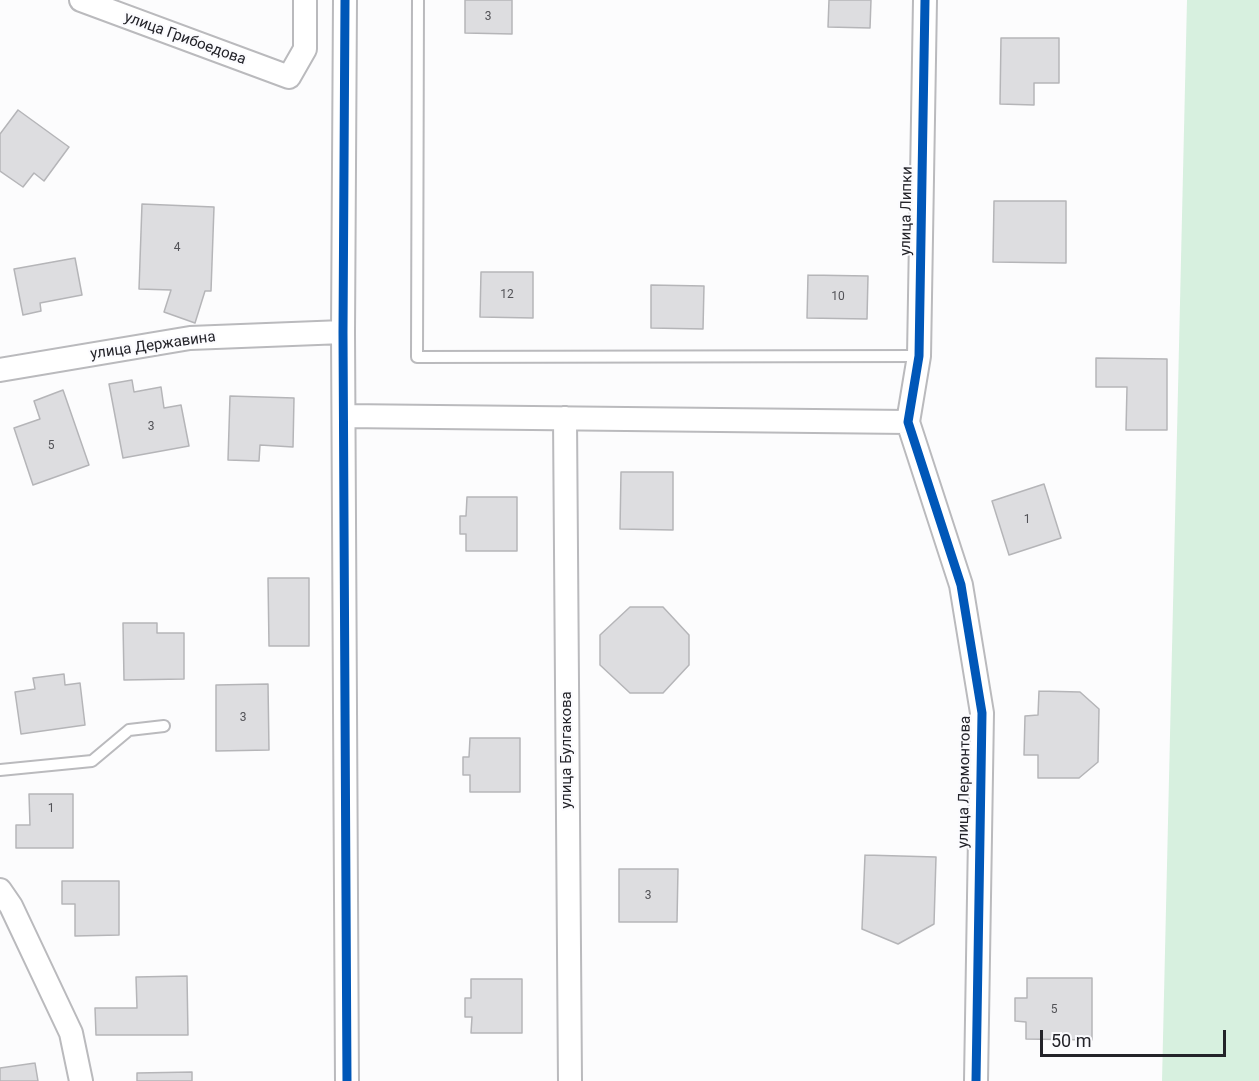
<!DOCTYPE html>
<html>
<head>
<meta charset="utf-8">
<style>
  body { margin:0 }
  #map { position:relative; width:1259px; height:1081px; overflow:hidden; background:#fcfcfd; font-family:Roboto,sans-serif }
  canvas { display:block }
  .scale { position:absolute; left:1040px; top:1030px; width:186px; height:27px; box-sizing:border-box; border:3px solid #232329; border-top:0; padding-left:8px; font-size:18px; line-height:21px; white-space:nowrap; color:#232329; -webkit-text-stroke:4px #fbfbfe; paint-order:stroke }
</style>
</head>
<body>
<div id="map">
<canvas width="1259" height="1081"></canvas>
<div class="scale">50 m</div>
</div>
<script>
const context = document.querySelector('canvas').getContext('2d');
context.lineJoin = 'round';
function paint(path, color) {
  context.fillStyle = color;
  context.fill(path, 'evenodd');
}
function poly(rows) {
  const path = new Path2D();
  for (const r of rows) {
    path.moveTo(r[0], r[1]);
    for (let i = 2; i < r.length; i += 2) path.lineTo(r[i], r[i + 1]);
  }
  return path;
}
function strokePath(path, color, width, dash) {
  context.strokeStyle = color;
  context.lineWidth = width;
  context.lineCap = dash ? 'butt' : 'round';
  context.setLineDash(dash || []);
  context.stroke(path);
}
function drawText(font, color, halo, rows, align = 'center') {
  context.font = font + ' Roboto,sans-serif';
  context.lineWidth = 4.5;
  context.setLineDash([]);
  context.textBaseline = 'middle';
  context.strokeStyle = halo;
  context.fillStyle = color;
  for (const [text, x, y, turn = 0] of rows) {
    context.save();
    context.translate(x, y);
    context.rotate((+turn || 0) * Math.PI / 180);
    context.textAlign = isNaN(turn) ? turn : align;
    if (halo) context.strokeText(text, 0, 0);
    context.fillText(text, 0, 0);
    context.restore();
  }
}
paint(poly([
  [1187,0,1259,0,1259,1081,1162,1081]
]), '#d7f0df');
const building = poly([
  [465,0,512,0,512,34,465,33,465,0],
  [829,0,871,0,870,28,828,27,829,0],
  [1001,38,1059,38,1059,83,1034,83,1034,105,1000,104,1001,38],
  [18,110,69,147,44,181,34,173,23,187,0,171,0,134,18,110],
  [994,201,1066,201,1066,263,993,262,994,201],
  [142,204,214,207,211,291,205,291,195,323,164,312,171,290,139,289,142,204],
  [75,258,82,295,40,303,41,311,23,315,14,269,75,258],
  [481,272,533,272,533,318,480,317,481,272],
  [808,275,868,276,867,319,807,318,808,275],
  [651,285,704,286,703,329,651,328,651,285],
  [1096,358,1167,359,1167,430,1126,430,1127,387,1096,387,1096,358],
  [132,380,134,392,161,387,164,408,181,405,189,446,123,458,109,384,132,380],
  [63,390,89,465,33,485,14,428,40,419,34,401,63,390],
  [230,396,294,398,293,447,260,445,259,461,228,460,230,396],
  [621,472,673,472,673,530,620,529,621,472],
  [1044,484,1061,538,1009,555,992,501,1044,484],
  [467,497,517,497,517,551,466,551,466,534,460,534,460,516,466,516,467,497],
  [268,578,309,578,309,646,269,646,268,578],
  [630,607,663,607,689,635,689,665,663,693,630,693,600,665,600,635,630,607],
  [123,623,157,623,157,633,184,633,184,679,124,680,123,623],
  [64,674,65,685,80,683,85,725,21,734,15,692,35,689,33,678,64,674],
  [268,684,269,750,216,751,216,685,268,684],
  [1039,691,1080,692,1099,709,1098,762,1079,778,1038,778,1038,755,1024,755,1025,716,1038,715,1039,691],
  [470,738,520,738,520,792,470,792,470,775,463,775,463,757,469,757,470,738],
  [29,794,73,794,73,848,16,848,16,825,30,825,29,794],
  [865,855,936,857,934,924,898,944,862,929,865,855],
  [619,869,678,869,677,922,619,922,619,869],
  [62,881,119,881,119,935,75,936,75,904,62,904,62,881],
  [187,976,188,1035,96,1035,95,1008,137,1008,136,977,187,976],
  [1027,978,1092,978,1092,1040,1026,1039,1026,1022,1015,1021,1015,998,1027,998,1027,978],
  [471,979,522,979,522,1033,471,1033,472,1017,465,1017,465,998,471,998,471,979],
  [35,1063,38,1081,0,1081,0,1068,35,1063],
  [192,1072,192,1081,137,1081,137,1073,192,1072]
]);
paint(building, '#dddde0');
strokePath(building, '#b5b5b8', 1.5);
const service = poly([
  [418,0,417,357,919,356],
  [0,770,92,761,129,730,164,726]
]);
const minor = poly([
  [81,0,289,77,305,49,305,0],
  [345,0,343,332,347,1081],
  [925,0,919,356,908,422,961,585,982,713,976,1081],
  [0,370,190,338,343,332],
  [344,416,908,422],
  [565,418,570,1081],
  [0,890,11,906,71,1033,81,1081]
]);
strokePath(service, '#bababd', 14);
strokePath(minor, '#bababd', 26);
strokePath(service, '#fff', 10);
strokePath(minor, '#fff', 22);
strokePath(poly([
  [345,0,343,332,347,1081],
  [925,0,919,356,908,422,961,585,982,713,976,1081]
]), '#0057b8', 9);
drawText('12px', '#525257', null, [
  ["3",488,17],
  ["4",177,248],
  ["12",507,295],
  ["10",838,297],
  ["3",151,427],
  ["5",51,446],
  ["1",1027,520],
  ["3",243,718],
  ["1",51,809],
  ["3",648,896],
  ["5",1054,1010]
]);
drawText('15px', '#232329', '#fbfbfe', [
  ["улица Грибоедова",185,39,20],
  ["улица Липки",907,211,-89],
  ["улица Державина",153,346,-8],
  ["улица Булгакова",567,750,-90],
  ["улица Лермонтова",965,782,-89]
]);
</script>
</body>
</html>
